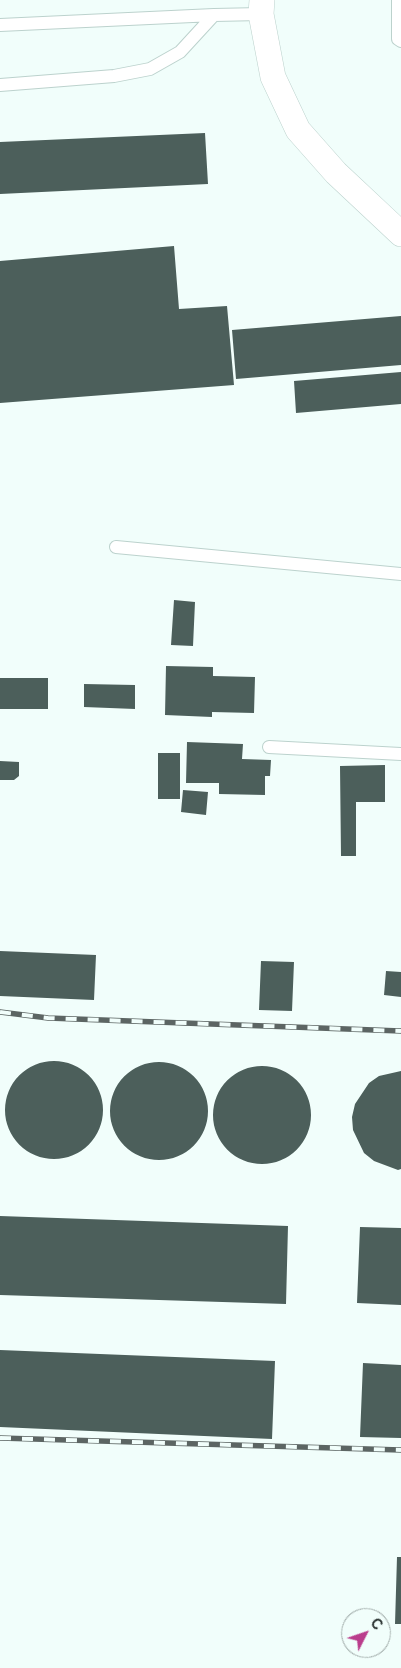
<!DOCTYPE html>
<html>
<head>
<meta charset="utf-8">
<style>
  body { margin:0 }
  #map { position:relative; width:401px; height:1668px; overflow:hidden; background:#f1fefb; font-family:Raleway,sans-serif }
  canvas { display:block }
  .north { position:absolute; left:341px; top:1608px; width:50px; height:50px; box-sizing:border-box; background:#f1fefb; border:1px solid #9ea9a7; border-radius:50%; rotate:49deg; font-size:14px; font-weight:700; line-height:20px; text-align:center; color:#212928 }
  .north::after { content:''; display:block; margin:auto; width:18px; height:22px; background:#ba3d8c; clip-path:polygon(50% 0,100% 100%,50% 72%,0 100%) }
</style>
</head>
<body>
<div id="map">
<canvas width="401" height="1668"></canvas>
<div class="north">С</div>
</div>
<script>
const context = document.querySelector('canvas').getContext('2d');
context.lineJoin = 'round';
function paint(path, color) {
  context.fillStyle = color;
  context.fill(path, 'evenodd');
}
function poly(rows) {
  const path = new Path2D();
  for (const r of rows) {
    if (r.length === 3) {
      path.moveTo(r[0] + r[2], r[1]);
      path.arc(r[0], r[1], r[2], 0, 2 * Math.PI);
      continue;
    }
    path.moveTo(r[0], r[1]);
    for (let i = 2; i < r.length; i += 2) path.lineTo(r[i], r[i + 1]);
  }
  return path;
}
function strokePath(path, color, width, dash) {
  context.strokeStyle = color;
  context.lineWidth = width;
  context.lineCap = dash ? 'butt' : 'round';
  context.setLineDash(dash || []);
  context.stroke(path);
}
paint(poly([
  [205,133,208,184,0,194,0,142],
  [174,246,179,309,227,306,234,385,0,403,0,261],
  [401,316,401,365,236,379,232,330],
  [401,372,401,404,296,413,294,381],
  [174,600,195,602,193,646,171,645],
  [166,666,213,667,213,676,255,677,254,713,212,712,212,717,165,715],
  [0,678,48,678,48,709,0,709],
  [84,684,135,685,135,709,84,707],
  [187,742,243,744,242,759,271,760,270,776,265,776,265,795,219,794,219,783,186,783],
  [158,753,180,753,180,799,158,799],
  [0,761,19,762,19,776,14,780,0,780],
  [385,765,385,802,356,802,356,856,341,856,340,766],
  [183,790,208,792,206,815,181,812],
  [0,951,96,955,94,1000,0,996],
  [261,961,294,962,292,1011,259,1010],
  [386,971,401,972,401,997,384,995],
  [54,1110,49],
  [159,1111,49],
  [262,1115,49],
  [401,1071,401,1169,398,1170,374,1161,364,1153,353,1130,352,1117,355,1104,369,1083,379,1076],
  [0,1216,288,1226,286,1304,0,1295],
  [360,1227,401,1228,401,1305,357,1303],
  [0,1350,275,1361,272,1439,0,1427],
  [363,1363,401,1365,401,1438,360,1437],
  [397,1557,401,1557,401,1624,395,1624]
]), '#4c5f5b');
const lane = poly([
  [398,0,398,39,401,41],
  [0,25,214,15],
  [0,85,114,76,150,69,180,52,214,15,261,14],
  [116,547,401,574],
  [269,747,401,754]
]);
const street = poly([
  [262,0,261,14,273,77,298,130,336,173,401,234]
]);
strokePath(lane, '#bcd2cd', 14);
strokePath(street, '#bcd2cd', 26);
strokePath(lane, '#fff', 12);
strokePath(street, '#fff', 25);
const rail = poly([
  [0,1012,48,1018,401,1031],
  [0,1438,401,1450]
]);
strokePath(rail, '#5c6563', 5.5);
strokePath(rail, '#f1fefb', 4, [11]);
</script>
</body>
</html>
